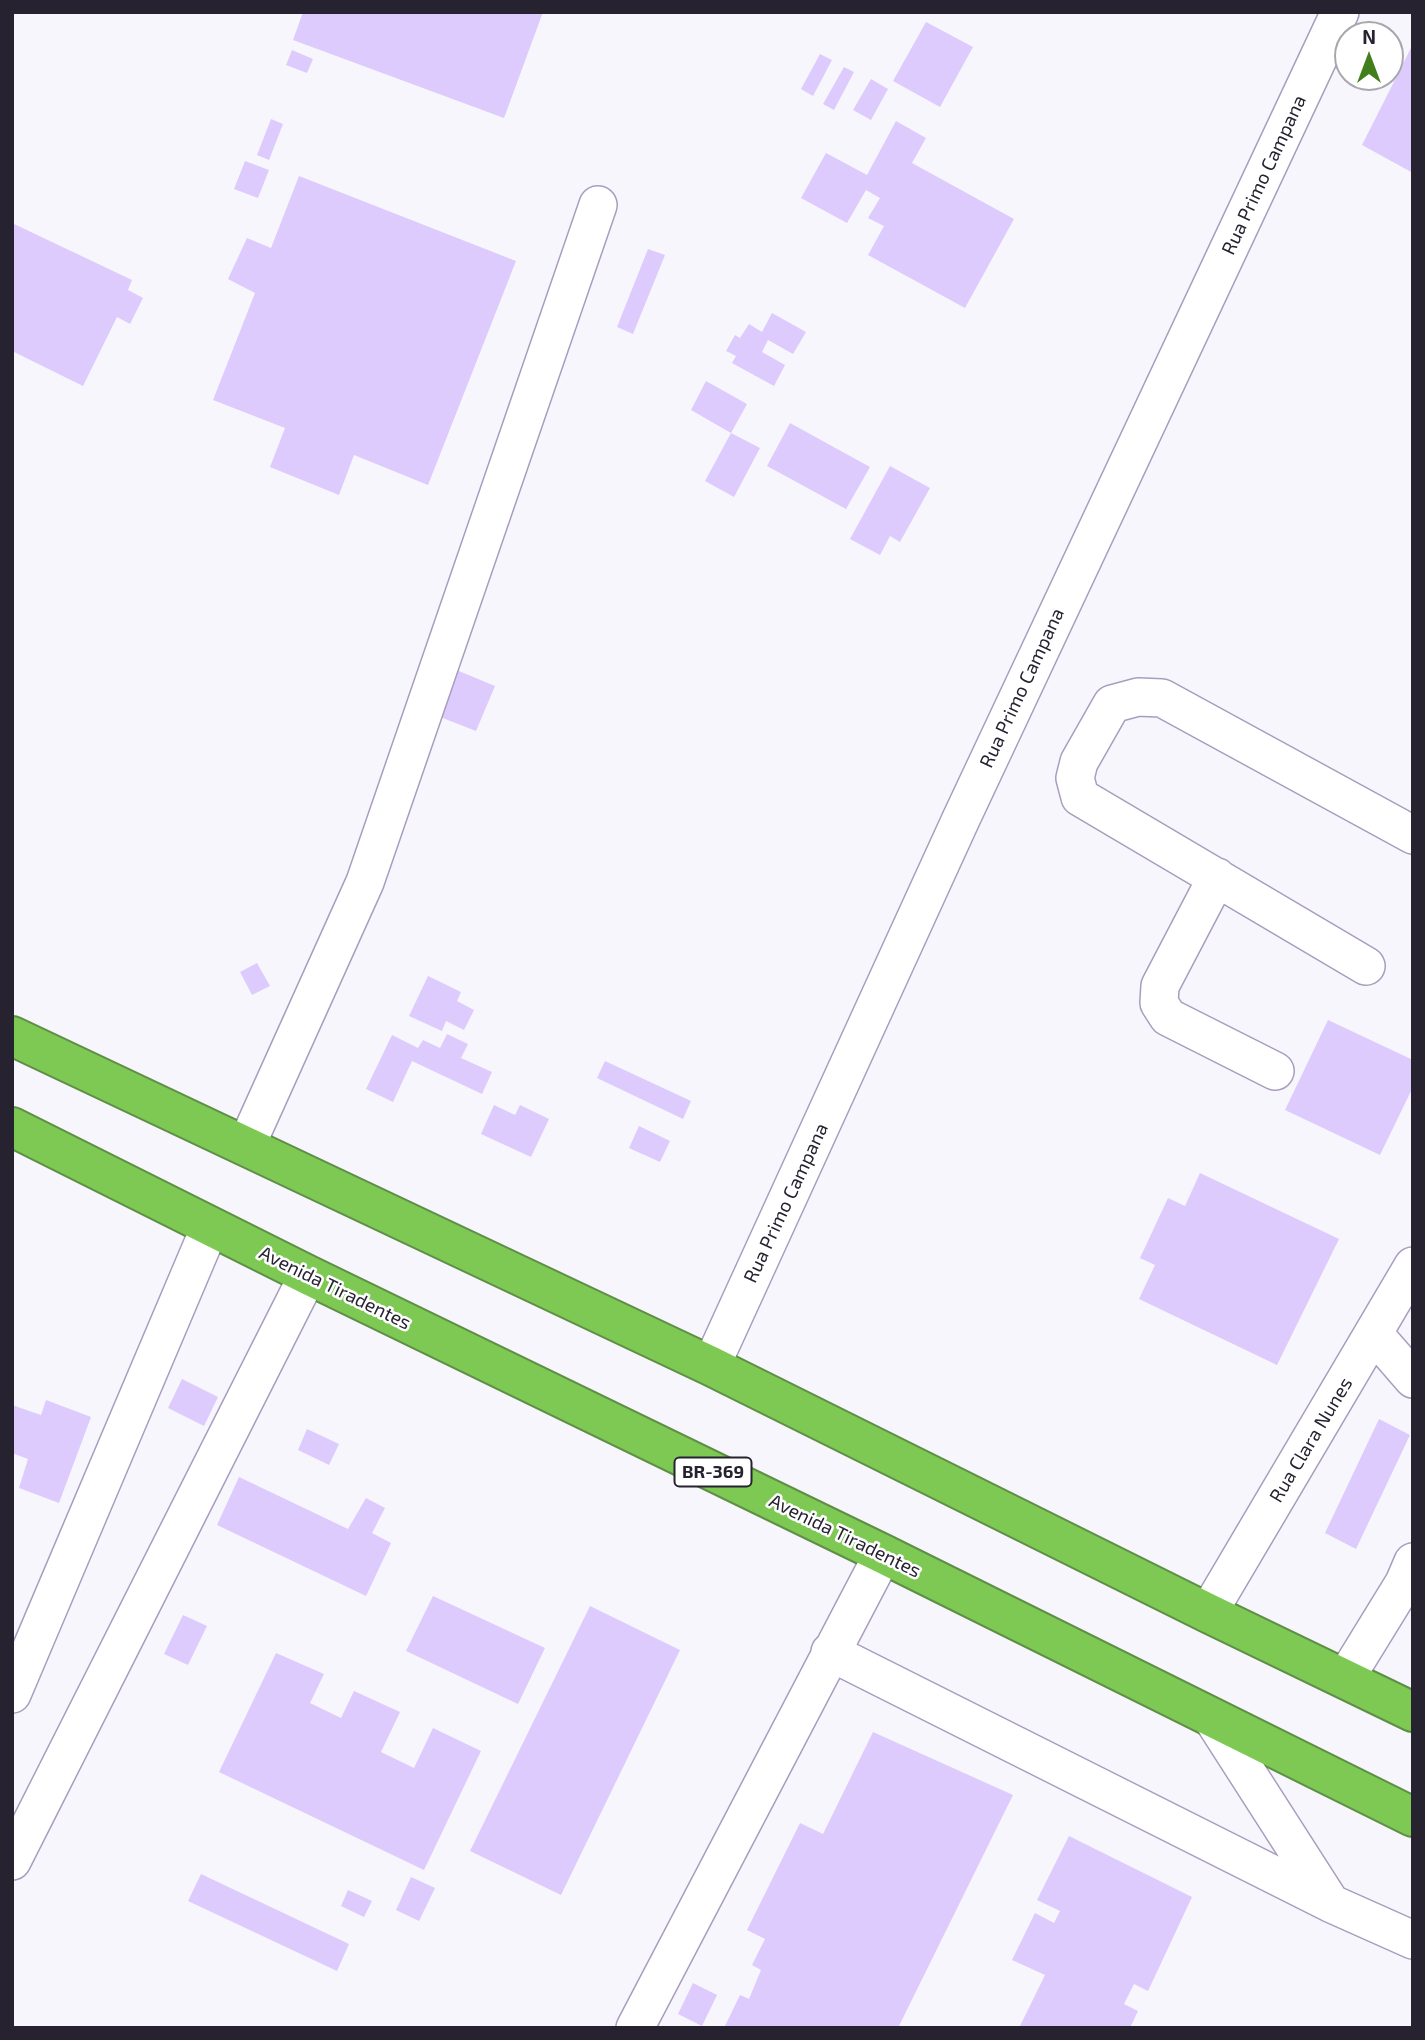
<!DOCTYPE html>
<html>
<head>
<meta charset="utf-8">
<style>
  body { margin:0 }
  #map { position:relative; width:1425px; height:2040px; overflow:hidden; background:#f8f6fd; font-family:"Exo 2",sans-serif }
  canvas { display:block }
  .frame { position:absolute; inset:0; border:14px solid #26222f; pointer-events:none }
  .north { position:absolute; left:1334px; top:21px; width:70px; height:70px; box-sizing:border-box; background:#fff; border:2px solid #a8a7ac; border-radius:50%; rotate:0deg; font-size:19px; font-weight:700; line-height:28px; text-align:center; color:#26222f }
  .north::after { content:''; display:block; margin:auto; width:24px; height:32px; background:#427e1a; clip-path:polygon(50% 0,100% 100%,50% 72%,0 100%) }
</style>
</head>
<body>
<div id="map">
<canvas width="1425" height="2040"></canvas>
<div class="frame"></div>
<div class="north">N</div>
</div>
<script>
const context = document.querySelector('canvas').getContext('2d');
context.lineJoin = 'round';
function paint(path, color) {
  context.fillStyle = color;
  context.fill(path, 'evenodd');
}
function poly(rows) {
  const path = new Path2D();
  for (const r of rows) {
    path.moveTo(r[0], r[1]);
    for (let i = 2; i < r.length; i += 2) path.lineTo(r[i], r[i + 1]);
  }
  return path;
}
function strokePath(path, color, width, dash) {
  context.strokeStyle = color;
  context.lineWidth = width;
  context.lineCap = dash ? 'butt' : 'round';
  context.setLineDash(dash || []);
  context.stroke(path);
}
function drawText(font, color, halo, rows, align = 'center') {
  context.font = font + ' "Exo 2",sans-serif';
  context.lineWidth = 5;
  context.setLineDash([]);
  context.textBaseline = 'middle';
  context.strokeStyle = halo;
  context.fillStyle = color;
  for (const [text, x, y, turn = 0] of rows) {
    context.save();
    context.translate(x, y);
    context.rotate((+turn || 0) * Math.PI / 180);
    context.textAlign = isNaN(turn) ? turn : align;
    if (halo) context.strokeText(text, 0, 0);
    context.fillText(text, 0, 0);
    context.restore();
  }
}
paint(poly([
  [303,12,543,12,504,118,293,40],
  [926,22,973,47,940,107,893,81],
  [1413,44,1413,173,1362,145],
  [292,50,313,59,307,73,286,65],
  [820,54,832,60,813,96,801,89],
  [844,67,854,72,834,110,823,104],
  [871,79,888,89,871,120,853,110],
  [271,119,283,124,269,160,257,155],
  [896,121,926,138,912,163,1014,219,965,308,868,255,884,226,868,218,880,198,866,190,847,223,801,198,826,153,867,175],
  [245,161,269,170,258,198,234,189],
  [299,176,516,261,428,485,354,455,339,495,270,467,285,428,213,400,255,293,228,279,247,238,271,248],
  [12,223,132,280,128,290,143,298,130,324,117,317,83,386,12,351],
  [648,249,665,255,633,334,617,327],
  [772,313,806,332,793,354,768,340,762,352,785,365,774,386,732,363,736,356,726,351,735,335,740,338,749,324,762,332],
  [706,381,747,404,731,433,760,448,734,497,705,481,731,433,691,410],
  [790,423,870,467,846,509,767,466],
  [890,466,930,488,900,542,890,536,880,555,850,539],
  [454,669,495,686,476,731,435,715],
  [257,963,270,986,252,995,240,972],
  [428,976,461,992,457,1001,474,1010,464,1030,446,1021,442,1031,409,1016],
  [1328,1020,1413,1060,1413,1087,1380,1155,1285,1110],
  [447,1034,468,1044,461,1058,492,1072,482,1094,412,1061,393,1102,366,1089,392,1035,418,1048,423,1040,440,1048],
  [605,1061,691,1101,683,1119,597,1078],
  [494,1105,515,1115,520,1105,549,1119,531,1157,481,1134],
  [639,1126,670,1141,660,1162,629,1148],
  [1200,1173,1339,1239,1277,1365,1139,1299,1155,1265,1140,1258,1168,1198,1185,1206],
  [182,1379,218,1397,204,1426,168,1408],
  [46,1400,91,1417,59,1503,19,1488,28,1459,12,1453,12,1405,41,1415],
  [1379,1419,1410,1435,1356,1549,1325,1533],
  [307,1429,339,1444,329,1465,298,1450],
  [239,1477,348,1529,366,1498,385,1508,372,1533,391,1543,366,1596,217,1525],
  [433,1596,545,1648,518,1704,406,1651],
  [590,1606,680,1650,561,1895,470,1851],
  [183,1615,207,1626,188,1665,164,1654],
  [276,1653,324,1674,310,1703,341,1718,354,1691,400,1712,381,1752,414,1768,433,1728,481,1751,424,1870,219,1772],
  [873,1732,1013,1795,898,2028,724,2028,740,1995,749,1999,761,1970,752,1965,765,1939,747,1930,800,1823,823,1834],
  [1069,1836,1192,1897,1148,1991,1134,1984,1124,2004,1138,2011,1130,2028,1019,2028,1045,1975,1012,1960,1035,1913,1054,1923,1060,1911,1037,1900],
  [201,1874,349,1944,337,1971,188,1901],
  [411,1877,435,1888,419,1921,396,1910],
  [348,1890,372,1901,364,1917,341,1906],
  [693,1983,717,1995,702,2026,678,2014]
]), '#dccbfc');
const minor = poly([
  [1217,877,1160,986,1159,1003,1168,1017,1275,1071],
  [1366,966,1080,797,1075,778,1079,762,1112,704,1138,697,1162,698,1413,835],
  [246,1146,365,882,598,205],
  [1374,1334,1413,1379],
  [711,1366,961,819,1340,12],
  [1208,1613,1413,1266],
  [830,1652,1330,1903,1413,1940],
  [1345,1679,1404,1583,1413,1562],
  [12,1694,210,1227],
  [1212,1718,1330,1902],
  [12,1861,308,1275],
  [635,2028,883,1554]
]);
const highway = poly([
  [12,1036,711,1366,1208,1613,1413,1712],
  [12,1127,308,1275,883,1554,1413,1817]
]);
strokePath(minor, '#a99dbf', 40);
strokePath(highway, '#5f8f46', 42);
strokePath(minor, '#fff', 37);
strokePath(highway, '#7dc953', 38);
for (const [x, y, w] of [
  [713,1472,77]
]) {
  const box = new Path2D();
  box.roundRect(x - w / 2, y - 14.5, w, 29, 5);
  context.fillStyle = '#fff';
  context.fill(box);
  strokePath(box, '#26222f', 2);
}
drawText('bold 18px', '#26222f', null, [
  ["BR-369",713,1472]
]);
drawText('19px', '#26222f', '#fff', [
  ["Rua Primo Campana",1264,175,-65],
  ["Rua Primo Campana",1022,688,-65],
  ["Rua Primo Campana",786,1203,-65],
  ["Avenida Tiradentes",335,1288,26],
  ["Rua Clara Nunes",1311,1440,-59],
  ["Avenida Tiradentes",845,1536,26]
]);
</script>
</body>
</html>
